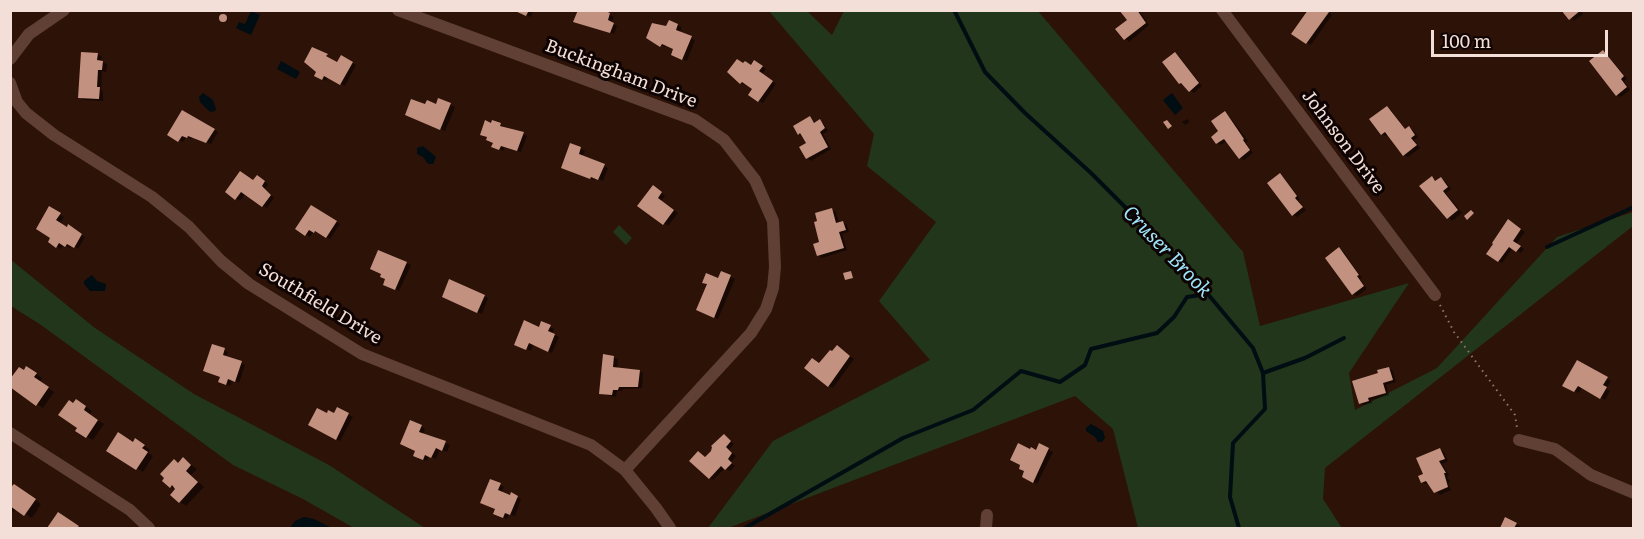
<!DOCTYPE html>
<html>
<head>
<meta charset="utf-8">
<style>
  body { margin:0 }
  #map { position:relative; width:1644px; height:539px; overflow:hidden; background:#2d1208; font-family:Literata,serif }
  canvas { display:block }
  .frame { position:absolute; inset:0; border:12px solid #f4dfd8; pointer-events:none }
  .scale { position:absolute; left:1431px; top:30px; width:177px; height:27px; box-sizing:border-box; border:3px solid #f4dfd8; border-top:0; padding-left:8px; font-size:18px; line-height:21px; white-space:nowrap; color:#f4dfd8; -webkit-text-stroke:4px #0d0302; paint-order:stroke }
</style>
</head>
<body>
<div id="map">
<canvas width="1644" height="539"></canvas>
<div class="frame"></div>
<div class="scale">100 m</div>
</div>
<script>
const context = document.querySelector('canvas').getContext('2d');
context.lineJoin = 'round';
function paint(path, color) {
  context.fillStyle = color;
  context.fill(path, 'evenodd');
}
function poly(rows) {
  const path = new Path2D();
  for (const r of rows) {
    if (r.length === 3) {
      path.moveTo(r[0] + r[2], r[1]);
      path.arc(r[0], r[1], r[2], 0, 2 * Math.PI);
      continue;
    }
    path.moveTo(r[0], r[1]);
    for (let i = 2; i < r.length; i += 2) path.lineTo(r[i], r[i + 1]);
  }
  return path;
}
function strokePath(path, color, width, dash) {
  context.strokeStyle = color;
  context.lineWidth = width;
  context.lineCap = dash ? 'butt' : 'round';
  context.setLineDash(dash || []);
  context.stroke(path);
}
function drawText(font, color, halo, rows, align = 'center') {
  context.font = font + ' Literata,serif';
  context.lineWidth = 6;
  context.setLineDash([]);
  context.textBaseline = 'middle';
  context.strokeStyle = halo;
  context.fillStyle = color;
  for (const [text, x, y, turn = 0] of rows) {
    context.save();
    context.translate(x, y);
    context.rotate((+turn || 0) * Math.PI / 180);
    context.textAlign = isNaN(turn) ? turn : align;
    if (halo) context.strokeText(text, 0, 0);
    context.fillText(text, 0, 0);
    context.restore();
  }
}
paint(poly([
  [769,11,807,11,832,35,844,11,1038,11,1243,252,1260,326,1409,283,1349,373,1355,410,1437,368,1557,237,1633,212,1633,226,1325,468,1323,499,1342,528,1138,528,1113,429,1075,396,728,528,708,528,773,441,930,360,879,301,936,222,867,166,874,134],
  [619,225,632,238,626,245,613,232],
  [10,259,95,328,194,394,329,465,425,528,354,528,303,499,233,465,41,325,11,306]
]), '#22361b');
paint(poly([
  [251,11,260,15,251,35,236,28,239,22,245,24],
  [281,61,300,72,296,79,277,69],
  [203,93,213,100,216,109,215,111,210,112,200,102,199,97],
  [1172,93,1183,108,1175,115,1163,100],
  [423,146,436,157,433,164,428,164,423,157,417,154,417,148],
  [92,275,97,281,106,284,105,291,90,291,84,284,84,281],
  [1091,424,1103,431,1105,438,1102,442,1098,442,1095,437,1086,431,1086,428],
  [304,517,314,519,332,528,290,528,295,521]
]), '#000d12');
paint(poly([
  [533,10,531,17,516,11],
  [600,10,614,17,611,23,617,26,614,34,579,23],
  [1121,10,1139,10,1149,25,1129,42,1117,30,1129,20],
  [1314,10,1326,10,1332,15,1311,45,1307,43,1312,14],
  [1563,10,1580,10,1583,14,1574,21],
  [222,17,227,17,228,21,222,20],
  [678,25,682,28,679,33,695,40,687,61,677,57,675,49,666,45,665,47,648,38],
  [313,49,331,58,330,60,338,64,341,57,356,65,345,86,328,77,326,81,316,75,318,71],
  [1603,52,1607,54,1627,79,1624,81,1630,90,1621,97,1617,95],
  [98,54,102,57,101,62,107,64,106,72,102,71,101,90,103,91,103,101,84,100,80,97],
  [1175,54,1179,56,1202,86,1194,93,1180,83],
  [759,64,766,69,762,74,776,84,763,103,759,101,754,89,747,83,745,85,741,83,744,65,751,66],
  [439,99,455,107,445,131,410,116,426,106,436,106],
  [1387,107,1391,110,1406,130,1409,128,1413,130,1418,137,1414,140,1420,148,1408,157,1404,155,1388,134,1386,136,1382,134],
  [183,112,218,132,211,144,193,137,191,139,187,136,183,142,169,134],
  [1225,113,1229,116,1248,141,1246,143,1253,153,1244,160,1240,158,1227,141,1221,145,1217,143],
  [810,118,816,123,820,121,824,124,828,131,823,134,831,149,811,161,807,158,808,144,799,134],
  [1187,119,1190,122,1185,125,1182,122],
  [500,125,527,136,521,152,505,147,503,151,493,147],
  [581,149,585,151,582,157,608,168,603,181,596,178,595,180,567,170],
  [1280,175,1284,178,1300,199,1298,200,1306,210,1297,217,1293,214],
  [258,177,268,184,265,189,274,198,267,208,245,194,240,201,227,192,254,182],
  [1432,178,1437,181,1441,178,1445,181,1451,189,1446,193,1462,213,1452,221,1421,186],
  [657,189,665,196,661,201,678,213,668,226,639,206],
  [312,207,340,224,330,239,314,231,310,237,297,229],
  [50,208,64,217,60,224,67,229,73,228,85,237,78,249,72,245,70,248,64,244,61,249,50,242,53,237],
  [832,210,836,212,839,223,843,222,847,225,849,232,842,234,847,250,822,258,818,255],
  [1513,224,1525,232,1516,244,1524,249,1521,253,1513,248,1502,263,1498,261],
  [1339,249,1343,251,1362,278,1360,279,1367,289,1357,296,1353,294],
  [379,252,411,265,399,291,389,286],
  [722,273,735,279,718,319,701,312,708,284,719,280],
  [484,296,488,298,482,314,447,299],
  [542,323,554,329,552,334,559,337,552,353,533,344,531,351,520,346,540,329],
  [213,346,228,352,226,357,245,365,239,383,232,380,230,386,224,384],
  [841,349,854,359,833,388,829,386,820,365],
  [605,356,618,359,617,369,639,371,643,373,642,388,623,389,622,391,617,391,616,397,601,393],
  [1577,362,1611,381,1606,389,1610,391,1605,400,1582,387,1579,393,1564,385],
  [27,368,42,378,40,382,54,392,43,408,10,386],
  [1389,368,1393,371,1396,382,1386,385,1389,395,1371,400,1372,403,1364,405,1360,403,1380,374],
  [74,405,83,405,92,411,89,415,104,424,93,440,87,437],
  [337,409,353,417,340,441,310,425,327,415,334,415],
  [421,426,425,429,423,435,450,445,447,452,440,449,436,459,429,456,427,461,419,458,417,451,406,446],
  [728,439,734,444,729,450,736,456,731,462,735,466,730,471,725,468,713,480,709,478,706,458],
  [133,444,142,444,150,450,148,453,153,456,143,472,108,450],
  [1040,445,1053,452,1037,484,1024,477],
  [1440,449,1444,452,1448,461,1442,464,1449,475,1447,476,1450,482,1448,483,1451,490,1440,495,1429,483,1426,484,1422,482],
  [183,459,197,469,191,475,204,487,186,506,180,502,177,490,171,487,179,464],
  [500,485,504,487,501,493,521,499,515,516,509,514,507,519,499,516,497,509,486,504],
  [10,486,20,489,41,504,32,518,16,508,14,512,10,510],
  [1506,519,1520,526,1519,528,1502,528]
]), '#0007');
strokePath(poly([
  [954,10,985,72,1025,113,1091,173,1186,268,1253,348,1263,373,1265,409,1233,443,1230,497,1239,528],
  [1547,247,1634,207],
  [1263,373,1305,358,1344,338],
  [745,528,903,438,973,410,1021,371,1060,382,1085,365,1091,349,1157,333,1174,317,1187,297,1208,294]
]), '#000d12', 4);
paint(poly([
  [513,10,529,10,526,16],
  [578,10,603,10,610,13,608,20,614,23,610,33,573,22],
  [1119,10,1137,10,1146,23,1124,40,1115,29,1127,20],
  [1308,10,1329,12,1306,44,1291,34],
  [1561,10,1581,10,1569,20],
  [223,18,4],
  [669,20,678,24,676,30,692,36,682,60,671,55,673,49,662,44,660,47,646,38,652,23,666,26],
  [312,47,328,54,326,56,337,62,341,55,353,62,340,85,324,76,322,80,314,76,316,72,304,62],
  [1603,50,1624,76,1621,79,1627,87,1616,96,1589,61],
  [81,52,98,53,97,60,103,61,102,70,98,70,97,87,100,87,99,99,78,98],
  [1175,52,1199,83,1189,92,1181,83,1179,84,1162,62],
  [737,59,743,63,745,61,751,65,754,60,763,66,759,71,773,81,758,102,748,95,752,89,742,82,740,84,727,72],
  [438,98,451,103,440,130,405,115,411,99,425,104,427,100,436,104],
  [1387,106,1405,129,1409,126,1415,135,1411,138,1417,145,1403,156,1385,132,1381,135,1369,119],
  [182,110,215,129,206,143,188,136,187,138,182,136,178,142,167,135],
  [1225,111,1244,139,1243,140,1250,150,1239,159,1224,139,1216,144,1211,137,1218,131,1211,121],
  [810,116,814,123,820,119,825,128,820,132,828,147,806,159,799,147,806,143,800,133,798,135,793,126],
  [485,120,491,123,492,120,501,123,500,126,524,132,517,151,501,146,499,150,491,147,493,143,486,140,487,137,480,135],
  [1167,120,1172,126,1168,129,1163,122],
  [570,143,581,147,579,154,605,164,598,180,591,177,590,179,561,168],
  [240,171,253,180,257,175,265,181,262,186,271,195,262,207,241,192,235,200,225,192],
  [1280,173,1297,196,1295,198,1303,207,1292,216,1267,183],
  [1432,176,1435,181,1441,177,1448,187,1443,191,1458,210,1447,219,1419,186],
  [653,185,662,192,658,198,674,210,663,225,637,206],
  [311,205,337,221,326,238,315,231,314,233,309,230,305,236,295,229],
  [49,206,61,213,56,220,67,227,68,224,82,234,74,248,67,244,65,247,59,243,56,248,48,242,50,238,36,229],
  [832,208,836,223,843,221,846,230,839,232,844,248,817,256,813,244,819,242,814,222,817,221,815,213],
  [1471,210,1474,213,1467,220,1464,216],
  [1508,219,1521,229,1513,241,1521,246,1516,252,1509,247,1498,262,1486,254,1493,244,1492,243],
  [1339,247,1359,275,1357,276,1364,286,1352,295,1325,258],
  [378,250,407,262,395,290,383,285,385,279,380,277,381,274,370,269],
  [721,271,731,275,714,318,696,310,707,284,702,283,706,273,718,278],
  [851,271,853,278,845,280,843,273],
  [449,279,485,295,477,313,442,297],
  [524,320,539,327,541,321,551,325,548,331,555,334,548,352,529,343,526,350,514,345],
  [212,344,225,348,223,355,242,361,235,382,228,379,226,385,218,382,220,377,203,371],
  [837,345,850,356,828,387,804,368,812,358,819,363,830,350,832,351],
  [603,354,614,356,613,367,640,370,638,387,619,387,618,390,613,390,612,395,599,394],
  [1577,360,1608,377,1603,385,1607,387,1600,399,1578,386,1574,392,1562,386],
  [26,366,37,373,34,377,49,387,36,406,10,387,10,379,19,367,24,370],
  [1389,367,1393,380,1383,383,1386,393,1368,398,1369,401,1359,404,1352,381,1378,373,1377,370],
  [76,399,86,406,84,410,98,420,86,438,75,431,77,428,58,415,69,400,73,403],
  [337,407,349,413,336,440,308,425,317,408,327,413,328,410,334,413],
  [410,420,422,425,419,432,446,441,442,451,436,448,431,458,425,455,423,460,413,456,415,451,400,444],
  [118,432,133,442,135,438,145,445,142,448,148,452,136,470,106,451],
  [724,434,731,441,726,447,732,453,728,459,732,463,725,470,721,466,709,479,689,461,698,451,705,457,711,451,712,447,711,446],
  [1018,443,1030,449,1031,447,1036,450,1039,443,1049,448,1033,483,1022,477,1024,471,1019,469,1020,465,1010,460],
  [1440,448,1445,459,1439,461,1446,473,1444,473,1448,487,1434,493,1426,481,1421,483,1418,476,1423,474,1416,458],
  [183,457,191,465,186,471,198,482,179,503,170,495,175,489,172,485,170,488,162,481,164,478,160,474,174,459,178,463],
  [490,479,501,483,498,490,510,495,511,492,518,496,510,515,505,513,503,518,493,514,495,509,480,503],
  [14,484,36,499,24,516,10,506,10,485,12,486],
  [58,512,79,526,77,528,47,528],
  [1505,517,1517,523,1514,528,1500,528]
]), '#c3917f');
strokePath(poly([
  [1440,305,1454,332,1515,415,1517,428]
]), '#8f776e', 2, [1.5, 4.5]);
strokePath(poly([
  [398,10,695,120,724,140,755,180,773,221,775,267,773,288,766,309,751,333,625,470],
  [1222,10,1435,295],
  [10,59,29,34,64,10],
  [10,83,17,102,26,113,54,135,152,197,189,227,221,261,249,284,362,354,591,445,625,470,656,508,670,528],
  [10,433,130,510,149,528],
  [1519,440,1555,449,1591,475,1634,493],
  [986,528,987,515]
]), '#604035', 12);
drawText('18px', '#f4dfd8', '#0d0302', [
  ["Buckingham Drive",621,74,21],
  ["Johnson Drive",1343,142,53],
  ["Southfield Drive",320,304,31]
]);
drawText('italic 20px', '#9de4fa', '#0d0302', [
  ["Cruser Brook",1167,252,46]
]);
</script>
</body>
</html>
